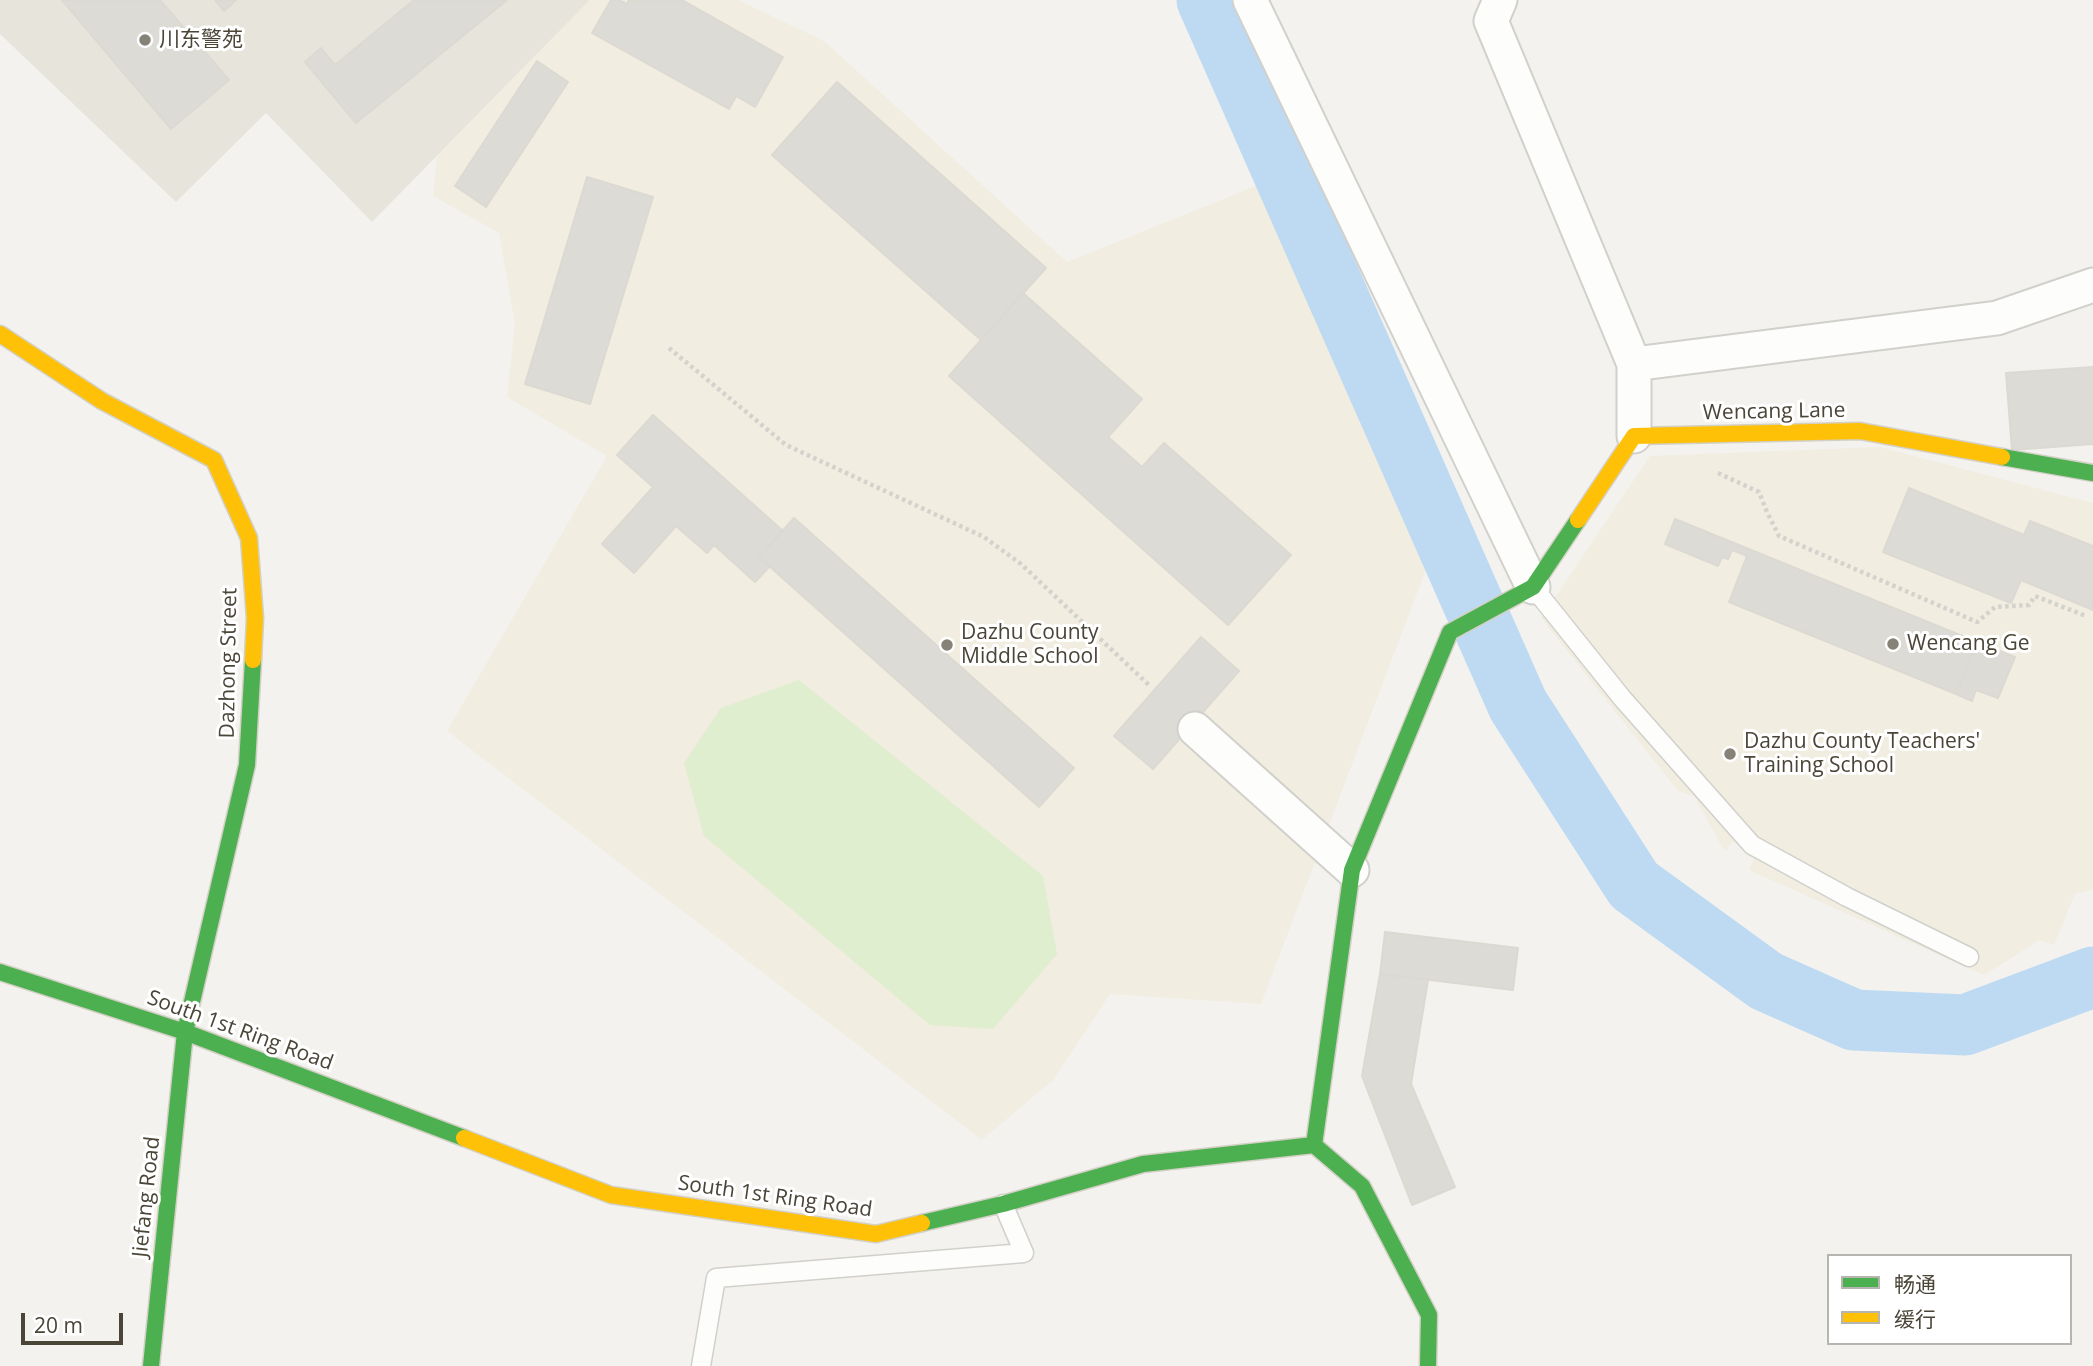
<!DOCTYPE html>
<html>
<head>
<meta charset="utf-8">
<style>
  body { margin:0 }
  #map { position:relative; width:2093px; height:1366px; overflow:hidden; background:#f3f2ee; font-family:"Open Sans","Noto Sans SC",sans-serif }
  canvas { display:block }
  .legend { position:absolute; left:1827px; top:1254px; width:245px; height:91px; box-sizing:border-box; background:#fff; border:2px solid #b7b5af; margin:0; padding:9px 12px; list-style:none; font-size:21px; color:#4b4538 }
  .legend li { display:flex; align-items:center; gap:14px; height:35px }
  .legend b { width:35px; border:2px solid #b7b5af }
  .scale { position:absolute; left:21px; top:1313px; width:102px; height:32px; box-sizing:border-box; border:4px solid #4b4538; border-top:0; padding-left:9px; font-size:21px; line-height:24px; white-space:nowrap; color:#4b4538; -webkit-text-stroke:5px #fff; paint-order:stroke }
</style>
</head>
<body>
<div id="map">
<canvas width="2093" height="1366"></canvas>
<ul class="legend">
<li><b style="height:9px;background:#4caf50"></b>畅通</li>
<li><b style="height:9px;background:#ffc107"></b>缓行</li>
</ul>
<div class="scale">20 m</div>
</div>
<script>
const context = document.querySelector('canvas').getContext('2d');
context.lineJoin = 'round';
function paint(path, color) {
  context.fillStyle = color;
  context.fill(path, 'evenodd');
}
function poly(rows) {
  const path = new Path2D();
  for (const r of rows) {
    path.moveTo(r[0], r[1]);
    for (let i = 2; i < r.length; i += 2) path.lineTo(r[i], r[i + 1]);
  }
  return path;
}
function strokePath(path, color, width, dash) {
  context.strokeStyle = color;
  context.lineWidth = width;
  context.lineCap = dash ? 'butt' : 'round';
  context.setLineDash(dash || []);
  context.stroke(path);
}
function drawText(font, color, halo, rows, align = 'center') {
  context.font = font + ' "Open Sans","Noto Sans SC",sans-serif';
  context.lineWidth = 6;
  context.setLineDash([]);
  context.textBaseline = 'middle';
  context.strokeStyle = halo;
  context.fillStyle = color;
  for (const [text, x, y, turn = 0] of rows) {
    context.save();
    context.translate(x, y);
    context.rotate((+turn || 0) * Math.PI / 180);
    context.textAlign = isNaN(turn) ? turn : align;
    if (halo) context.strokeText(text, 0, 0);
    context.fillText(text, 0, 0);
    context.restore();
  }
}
paint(poly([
  [0,0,590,0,372,222,266,113,176,202,0,34]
]), '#e7e4db');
paint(poly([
  [590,0,738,0,824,41,1067,262,1268,181,1430,559,1261,1004,1110,994,1053,1080,982,1140,447,731,607,456,507,397,515,324,499,233,433,196,437,156],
  [1880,447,2093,503,2093,889,2075,894,2054,945,2040,940,1984,975,1749,870,1754,859,1746,855,1746,849,1732,841,1726,851,1722,847,1694,796,1678,791,1541,618,1650,456]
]), '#f1ede0');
paint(poly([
  [799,680,1043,876,1057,954,993,1029,930,1025,704,836,684,763,721,708]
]), '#dfeece');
strokePath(poly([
  [1207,0,1518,705,1634,885,1766,981,1854,1020,1965,1025,2093,977]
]), '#bedaf2', 61);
const building = poly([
  [62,0,160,0,229,80,171,129,62,0],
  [215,0,236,0,224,11,215,0],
  [414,0,507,0,356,123,305,62,321,48,335,65,414,0],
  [611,0,619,0,627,4,629,0,682,0,783,57,755,107,736,96,729,109,592,33,611,0],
  [537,61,568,82,486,207,455,186,537,61],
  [837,82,1046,268,981,340,772,155,837,82],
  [587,177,653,197,590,404,525,384,587,177],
  [1023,293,1142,399,1108,437,1142,467,1164,443,1291,555,1228,625,949,376,1023,293],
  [2093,367,2093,444,2012,450,2006,373,2093,367],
  [653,415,783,531,759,557,770,566,755,582,714,545,707,553,676,526,634,573,602,544,653,487,617,455,653,415],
  [1909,488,2024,535,2030,521,2093,546,2093,610,2021,580,2011,603,1883,552,1909,488],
  [794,518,1074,768,1039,807,759,557,794,518],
  [1675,519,1977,642,1956,694,1729,602,1747,556,1732,550,1728,559,1722,557,1718,566,1665,544,1675,519],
  [1201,637,1239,671,1153,769,1114,736,1201,637],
  [1977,642,2015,657,1998,698,1976,690,1972,701,1956,694,1977,642],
  [1385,932,1518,948,1513,990,1380,974,1385,932],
  [1380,974,1428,980,1411,1084,1455,1187,1412,1205,1362,1076,1380,974]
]);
paint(building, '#dddbd6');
strokePath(building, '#dcd9d3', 2);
const lane = poly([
  [1533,587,1622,698,1752,845,1847,897,1969,957],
  [701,1366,716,1278,1024,1253,1003,1204]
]);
const street = poly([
  [1250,0,1533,587],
  [1500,0,1491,21,1634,364,1634,436],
  [1634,364,1997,318,2093,285],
  [1195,729,1352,870]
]);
const fast = poly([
  [2002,457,2093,473],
  [0,972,185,1032,464,1138],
  [1314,1145,1352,870,1450,632,1533,587,1578,520],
  [922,1223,1003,1204,1143,1164,1314,1145,1362,1186,1429,1315,1428,1366],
  [151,1366,185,1032,247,765,253,660]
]);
const slow = poly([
  [0,334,102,401,214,460,249,538,255,618,253,660],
  [1578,520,1634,436,1860,431,2002,457],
  [464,1138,611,1195,876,1234,922,1223]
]);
strokePath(lane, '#d1d0cb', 21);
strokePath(street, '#d1d0cb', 37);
strokePath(fast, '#d3d0c5', 19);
strokePath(slow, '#d3d0c5', 19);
strokePath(poly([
  [669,348,786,445,984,537,1021,564,1150,686],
  [1718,473,1759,492,1767,512,1779,536,1977,622,1995,607,2029,605,2035,596,2086,616]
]), '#d3d2cc', 4.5, [3.5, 3.5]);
strokePath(lane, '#fdfdfc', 18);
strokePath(street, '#fdfdfc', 33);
strokePath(fast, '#4caf50', 16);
strokePath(slow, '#ffc107', 16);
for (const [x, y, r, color] of [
  [145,40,7,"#868278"],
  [1893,644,7,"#868278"],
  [947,645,7,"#868278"],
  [1730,754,7,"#868278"]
]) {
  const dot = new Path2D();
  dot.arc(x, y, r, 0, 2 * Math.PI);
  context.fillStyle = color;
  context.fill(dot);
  strokePath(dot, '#fff', 2.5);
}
drawText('21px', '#4b4538', '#fff', [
  ["川东警苑",159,40],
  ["Dazhu County",961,633],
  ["Middle School",961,657],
  ["Wencang Ge",1907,644],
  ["Dazhu County Teachers'",1744,742],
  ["Training School",1744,766]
], 'left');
drawText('21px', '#4b4538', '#fff', [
  ["Wencang Lane",1774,412,-1],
  ["Dazhong Street",229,663,-89],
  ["South 1st Ring Road",240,1031,20],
  ["Jiefang Road",147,1197,-84],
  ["South 1st Ring Road",775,1197,8]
]);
</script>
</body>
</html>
